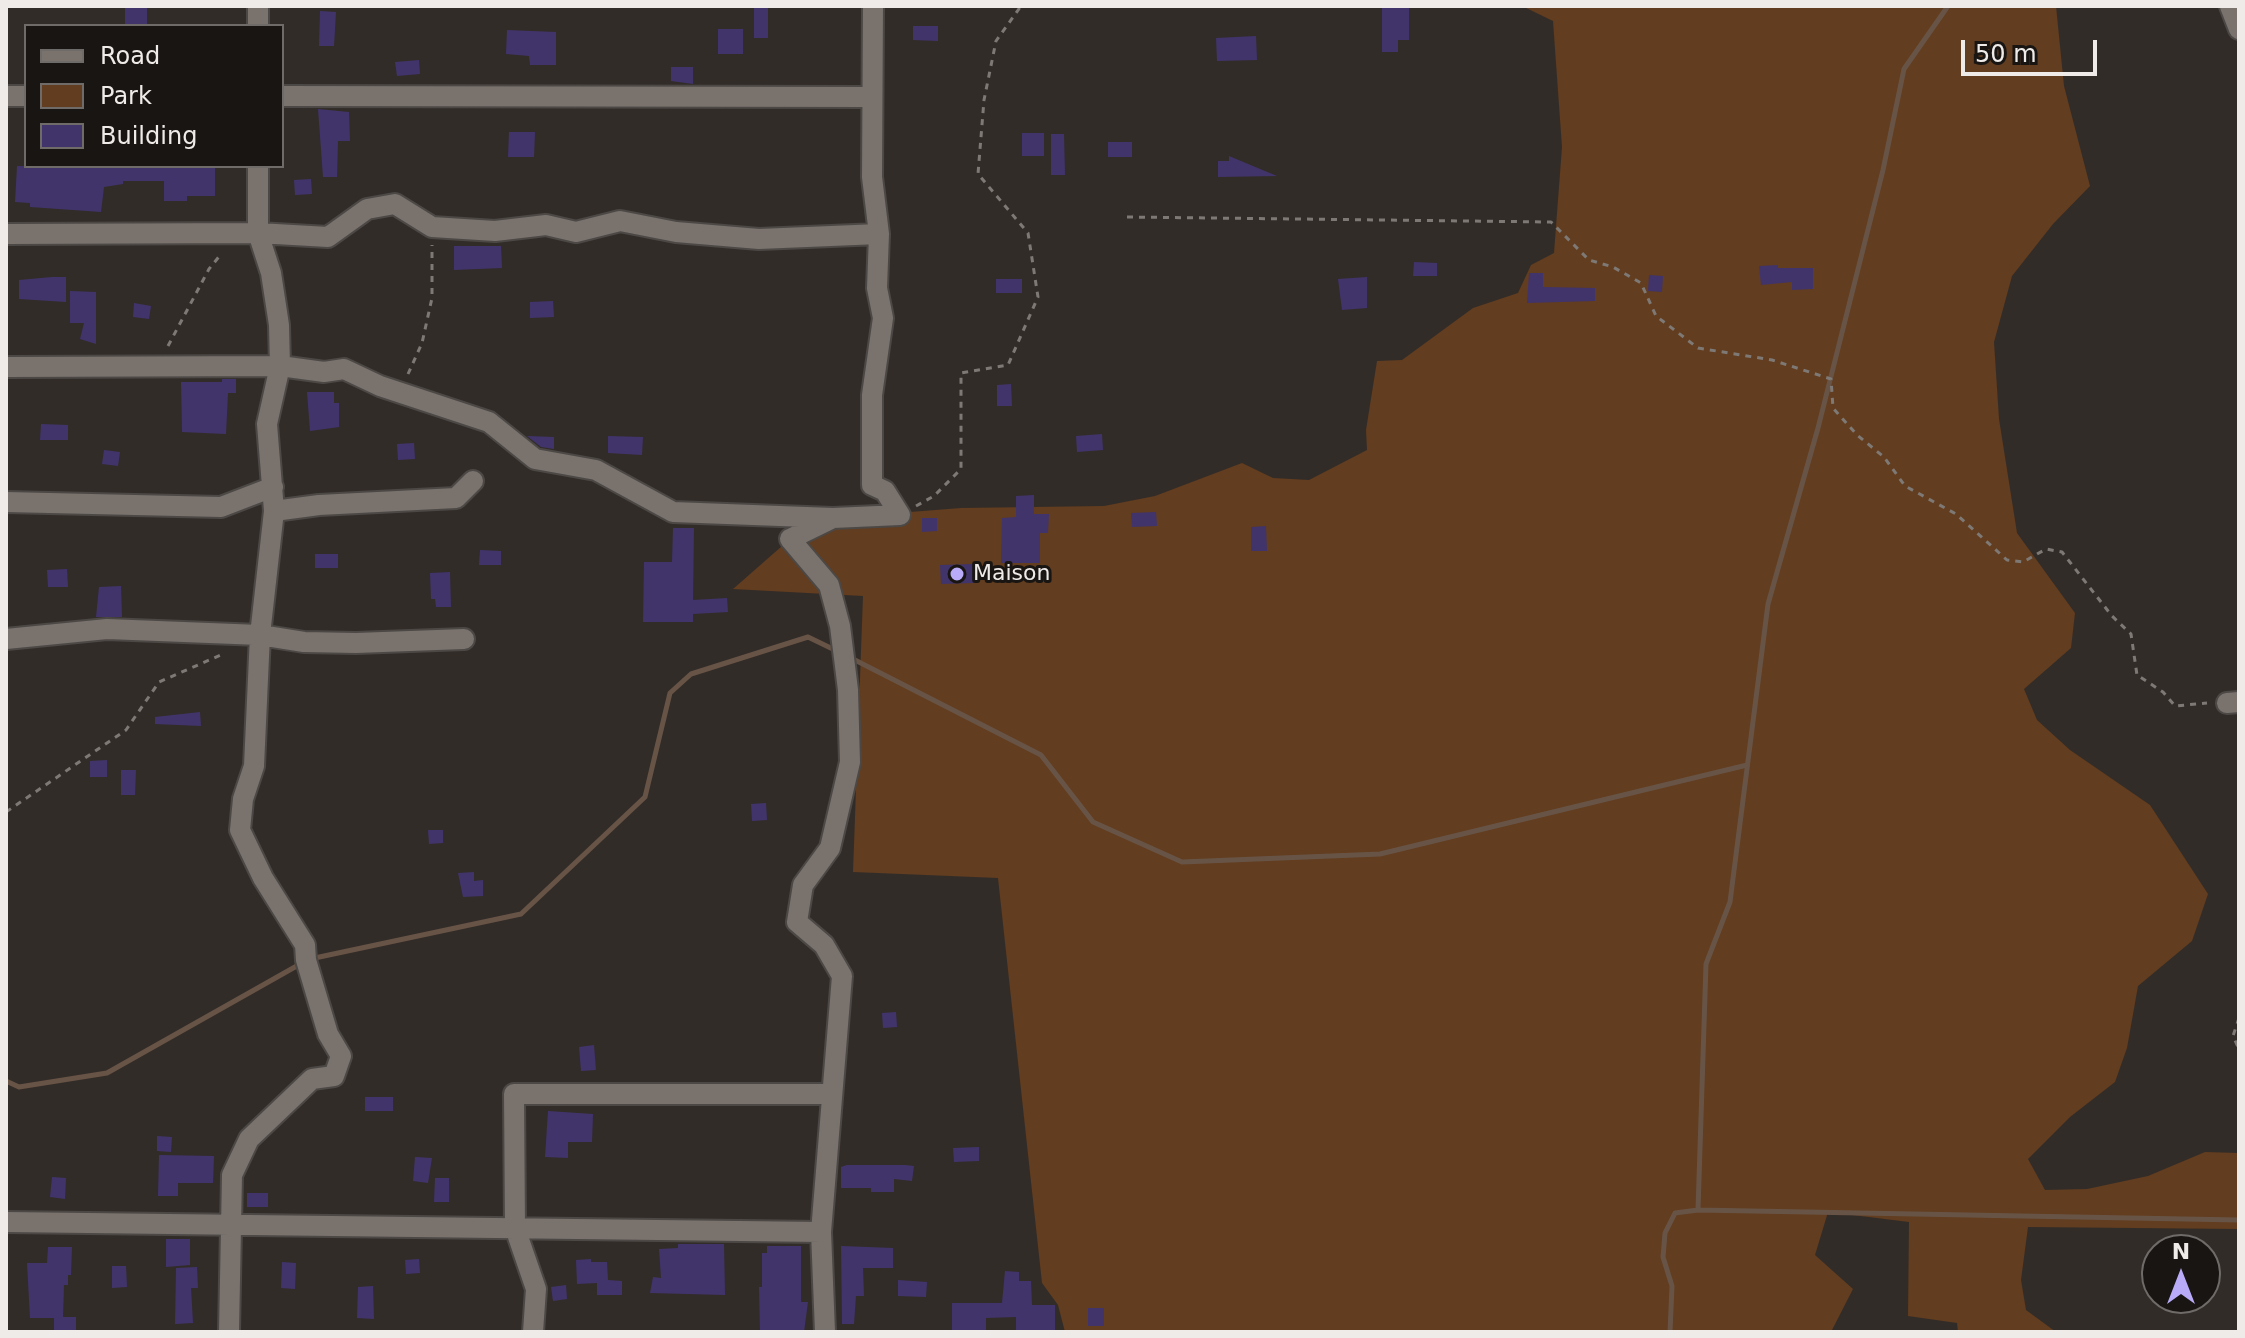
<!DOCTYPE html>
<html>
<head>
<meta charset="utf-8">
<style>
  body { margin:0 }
  #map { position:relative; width:2245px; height:1338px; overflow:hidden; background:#322c28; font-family:"DejaVu Sans",sans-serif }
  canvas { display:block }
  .frame { position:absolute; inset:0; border:8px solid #efebe8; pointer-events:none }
  .legend { position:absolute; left:24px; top:24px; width:260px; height:144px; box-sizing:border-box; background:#181513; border:2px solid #6e6b68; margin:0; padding:10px 14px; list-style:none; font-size:24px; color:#efebe8 }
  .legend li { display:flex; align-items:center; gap:16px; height:40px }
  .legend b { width:40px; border:2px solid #6e6b68 }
  .north { position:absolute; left:2141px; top:1234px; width:80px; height:80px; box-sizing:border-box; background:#181513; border:2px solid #6e6b68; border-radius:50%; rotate:0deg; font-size:22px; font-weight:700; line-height:32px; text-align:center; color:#efebe8 }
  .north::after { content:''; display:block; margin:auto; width:28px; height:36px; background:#b9abf7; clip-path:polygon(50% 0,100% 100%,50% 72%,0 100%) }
  .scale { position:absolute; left:1961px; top:40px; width:136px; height:36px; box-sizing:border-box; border:4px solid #efebe8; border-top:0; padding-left:10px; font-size:24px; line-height:28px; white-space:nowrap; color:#efebe8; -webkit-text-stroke:6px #181513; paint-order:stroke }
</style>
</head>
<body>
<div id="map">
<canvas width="2245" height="1338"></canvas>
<div class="frame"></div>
<ul class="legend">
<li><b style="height:10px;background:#79726d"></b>Road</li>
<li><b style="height:22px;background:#623d1f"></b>Park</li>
<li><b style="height:22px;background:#41346b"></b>Building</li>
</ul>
<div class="north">N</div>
<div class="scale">50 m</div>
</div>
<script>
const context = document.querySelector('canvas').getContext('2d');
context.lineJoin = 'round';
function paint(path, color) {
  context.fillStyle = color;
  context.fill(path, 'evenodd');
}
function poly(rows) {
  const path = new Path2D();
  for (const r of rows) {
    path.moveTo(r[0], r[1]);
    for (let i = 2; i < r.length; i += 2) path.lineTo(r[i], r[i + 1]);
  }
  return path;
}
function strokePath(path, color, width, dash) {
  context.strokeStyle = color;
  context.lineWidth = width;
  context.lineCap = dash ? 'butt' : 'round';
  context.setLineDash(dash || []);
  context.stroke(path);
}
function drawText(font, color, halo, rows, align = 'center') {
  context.font = font + ' "DejaVu Sans",sans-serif';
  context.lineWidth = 6;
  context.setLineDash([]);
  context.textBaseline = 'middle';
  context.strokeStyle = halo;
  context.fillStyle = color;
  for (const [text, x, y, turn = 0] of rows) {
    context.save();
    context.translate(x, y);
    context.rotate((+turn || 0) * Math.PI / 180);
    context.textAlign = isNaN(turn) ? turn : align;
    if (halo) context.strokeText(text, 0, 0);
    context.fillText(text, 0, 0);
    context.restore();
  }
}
paint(poly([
  [1522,6,2056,6,2064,86,2090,186,2053,224,2012,276,1994,342,1999,419,2017,533,2075,613,2071,648,2024,689,2037,720,2070,750,2150,805,2208,894,2192,941,2138,986,2127,1048,2115,1082,2070,1117,2028,1159,2045,1190,2087,1189,2148,1176,2205,1152,2239,1153,2239,1229,2028,1227,2021,1280,2026,1310,2056,1332,1958,1332,1957,1323,1908,1316,1909,1222,1828,1212,1815,1255,1853,1289,1832,1330,1065,1332,1058,1305,1042,1283,998,878,853,872,863,596,733,589,790,539,833,518,961,508,1104,506,1155,496,1242,463,1273,478,1309,480,1367,450,1366,430,1377,361,1402,360,1473,308,1518,293,1531,265,1554,253,1562,147,1553,21]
]), '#623d1f');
strokePath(poly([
  [1948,6,1904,69,1883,170,1818,428,1768,604,1730,902,1706,964,1698,1210,2239,1220],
  [851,658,1041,755,1093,822,1182,862,1380,854,1747,765],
  [310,959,521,914,645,797,670,693,691,674,808,637,839,652],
  [6,1081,19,1087,107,1073,302,963],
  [1670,1332,1672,1286,1663,1257,1665,1233,1675,1213,1698,1210]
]), '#685446', 5);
paint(poly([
  [125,6,147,8,147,25,125,26],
  [754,6,768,6,768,38,754,38],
  [1382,6,1409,8,1409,40,1398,40,1398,52,1382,52],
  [320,11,336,12,334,46,319,46],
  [913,26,938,26,938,41,913,40],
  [718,29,743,29,743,54,718,54],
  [507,30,556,32,556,65,530,65,529,56,506,54],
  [1256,36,1257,60,1217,61,1216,38],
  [419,60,420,74,397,76,395,62],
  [671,67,693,67,693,84,671,81],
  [318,109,349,112,350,141,338,141,337,177,323,177],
  [509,132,535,132,534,157,508,157],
  [1022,133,1044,133,1044,156,1022,156],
  [1051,134,1064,134,1065,175,1051,175],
  [1108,142,1132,142,1132,157,1108,157],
  [1229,156,1277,176,1218,177,1218,161,1229,161],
  [17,166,215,167,215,196,187,196,187,201,164,201,164,181,123,181,123,184,104,187,101,212,30,207,30,203,15,202],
  [311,179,312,194,295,195,294,180],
  [454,246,501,246,502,268,454,270],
  [1414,262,1437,263,1437,276,1413,276],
  [1778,265,1778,268,1813,268,1813,289,1792,290,1792,282,1761,285,1759,266],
  [1529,273,1543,273,1543,287,1595,288,1595,301,1527,303],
  [1649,275,1663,276,1662,292,1648,291],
  [52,277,66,277,66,302,19,299,19,280],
  [1367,277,1367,308,1342,310,1338,279],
  [996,279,1022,279,1022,293,996,293],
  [70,291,96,292,96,344,80,339,84,323,70,323],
  [553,301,554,317,530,318,530,302],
  [134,303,151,306,149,319,133,317],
  [222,379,236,379,236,393,228,393,226,434,182,432,181,382,222,382],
  [1011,384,1012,406,997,406,997,385],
  [307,392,334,392,334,403,339,403,339,427,310,431],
  [41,424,68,425,68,440,40,440],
  [1102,434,1103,450,1077,452,1076,436],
  [527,436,554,437,554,449,541,447],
  [608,436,643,437,642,455,608,453],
  [414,443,415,459,398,460,397,444],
  [104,450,120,452,118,466,102,464],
  [1034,495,1034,514,1049,514,1048,533,1040,533,1040,563,1001,563,1002,518,1016,517,1016,496],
  [1156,512,1157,526,1132,527,1131,513],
  [922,518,937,518,937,531,922,532],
  [1266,526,1267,551,1251,551,1251,527],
  [673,528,694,528,693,600,727,598,728,612,693,614,693,622,643,622,644,562,672,562],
  [480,550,501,551,501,565,479,565],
  [315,554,338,554,338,568,315,568],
  [974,564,974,583,941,584,940,565],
  [67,569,68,587,48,587,47,570],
  [450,572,451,607,436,607,435,599,431,599,430,573],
  [121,586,122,617,96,617,99,587],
  [200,712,201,726,155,724,155,717],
  [107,760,107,777,90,777,90,761],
  [121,770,136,770,135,795,121,795],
  [766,803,767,820,752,821,751,804],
  [428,830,443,830,443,843,429,844],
  [474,872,474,881,483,880,483,896,463,897,458,873],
  [896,1012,897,1027,883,1028,882,1013],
  [594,1045,596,1070,581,1071,579,1047],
  [365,1097,393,1097,393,1111,365,1111],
  [548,1111,593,1114,592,1142,568,1142,568,1158,545,1157],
  [157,1136,172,1137,171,1152,157,1151],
  [979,1147,979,1161,954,1162,953,1148],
  [159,1155,214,1156,213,1183,178,1183,178,1196,158,1196],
  [415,1157,432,1158,428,1183,413,1181],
  [847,1165,905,1165,914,1166,912,1181,894,1179,894,1192,871,1192,871,1188,841,1188,841,1167],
  [52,1177,66,1178,65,1199,50,1197],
  [435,1178,449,1178,449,1202,434,1202],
  [247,1193,268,1193,268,1207,247,1207],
  [166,1239,190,1239,190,1265,166,1267],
  [678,1244,724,1244,725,1295,650,1293,653,1277,661,1278,659,1249,678,1248],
  [767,1246,801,1246,801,1302,808,1302,804,1332,760,1332,759,1287,762,1287,762,1253,767,1253],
  [841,1246,893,1248,893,1268,863,1268,864,1296,856,1296,854,1324,842,1324],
  [48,1247,72,1247,71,1275,68,1275,68,1285,64,1285,63,1317,76,1317,76,1332,54,1332,54,1318,30,1318,27,1263,47,1263],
  [419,1259,420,1273,406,1274,405,1260],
  [591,1259,591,1262,607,1262,608,1280,622,1281,622,1295,597,1295,597,1283,577,1284,576,1260],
  [282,1262,296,1263,295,1289,281,1288],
  [112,1266,126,1266,127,1287,112,1288],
  [197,1267,198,1288,191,1288,193,1323,175,1324,176,1268],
  [1005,1271,1019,1272,1019,1281,1031,1281,1032,1305,1055,1305,1055,1332,1016,1332,1016,1317,986,1318,986,1332,952,1332,952,1303,1002,1303],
  [898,1280,927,1282,926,1297,898,1296],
  [566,1285,567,1299,553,1301,551,1287],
  [373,1286,374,1319,357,1318,358,1287],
  [1088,1308,1104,1308,1104,1326,1088,1326]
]), '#41346b');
const minor = poly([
  [258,6,258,26],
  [2230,6,2239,29],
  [6,96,26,96],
  [282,96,871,97],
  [6,234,258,233,328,237,367,209,395,204,432,227,495,231,546,225,576,232,620,221,676,232,759,239,879,234],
  [6,367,280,366,324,372,344,369,380,386,489,422,535,459,596,470,673,512,833,518],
  [6,502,221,507,273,487],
  [274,511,319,505,456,498,473,481],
  [260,635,304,642,356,643,464,639],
  [6,639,107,629,260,635],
  [2227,703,2239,702],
  [6,1222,821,1232],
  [229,1332,232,1175,249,1139,312,1079,334,1076,341,1056,328,1034,306,960,305,945,263,878,240,830,243,799,254,766,260,635,274,511,267,424,280,366,279,325,271,273,258,233,258,166],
  [533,1332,536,1289,515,1228,514,1094,830,1094],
  [825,1332,821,1232,842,976,824,945,797,922,803,885,830,848,850,762,848,690,840,626,829,585,790,539,833,518,900,515,885,491,872,485,872,395,883,318,877,288,879,234,872,177,873,6]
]);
strokePath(minor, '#4c4845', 24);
strokePath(poly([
  [1127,217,1551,222,1589,260,1613,267,1641,283,1656,316,1698,348,1772,360,1831,379,1833,408,1857,435,1884,457,1905,486,1956,514,2007,560,2023,562,2046,549,2062,552,2112,616,2131,634,2137,675,2163,692,2175,706,2207,703],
  [168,346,209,269,222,253],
  [408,374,422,343,432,298,432,245],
  [916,506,934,496,961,469,961,373,1008,365,1038,297,1028,233,978,174,984,100,996,41,1021,6],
  [6,812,126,730,159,682,223,654],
  [2239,1018,2233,1036,2239,1049]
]), '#7e7975', 3, [6, 6]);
strokePath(minor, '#79726d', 20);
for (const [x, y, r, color] of [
  [957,574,8,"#b9abf7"]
]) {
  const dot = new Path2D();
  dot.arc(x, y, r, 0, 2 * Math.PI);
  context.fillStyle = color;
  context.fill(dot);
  strokePath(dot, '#181513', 3);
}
drawText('22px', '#efebe8', '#181513', [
  ["Maison",973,574]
], 'left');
</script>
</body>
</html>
